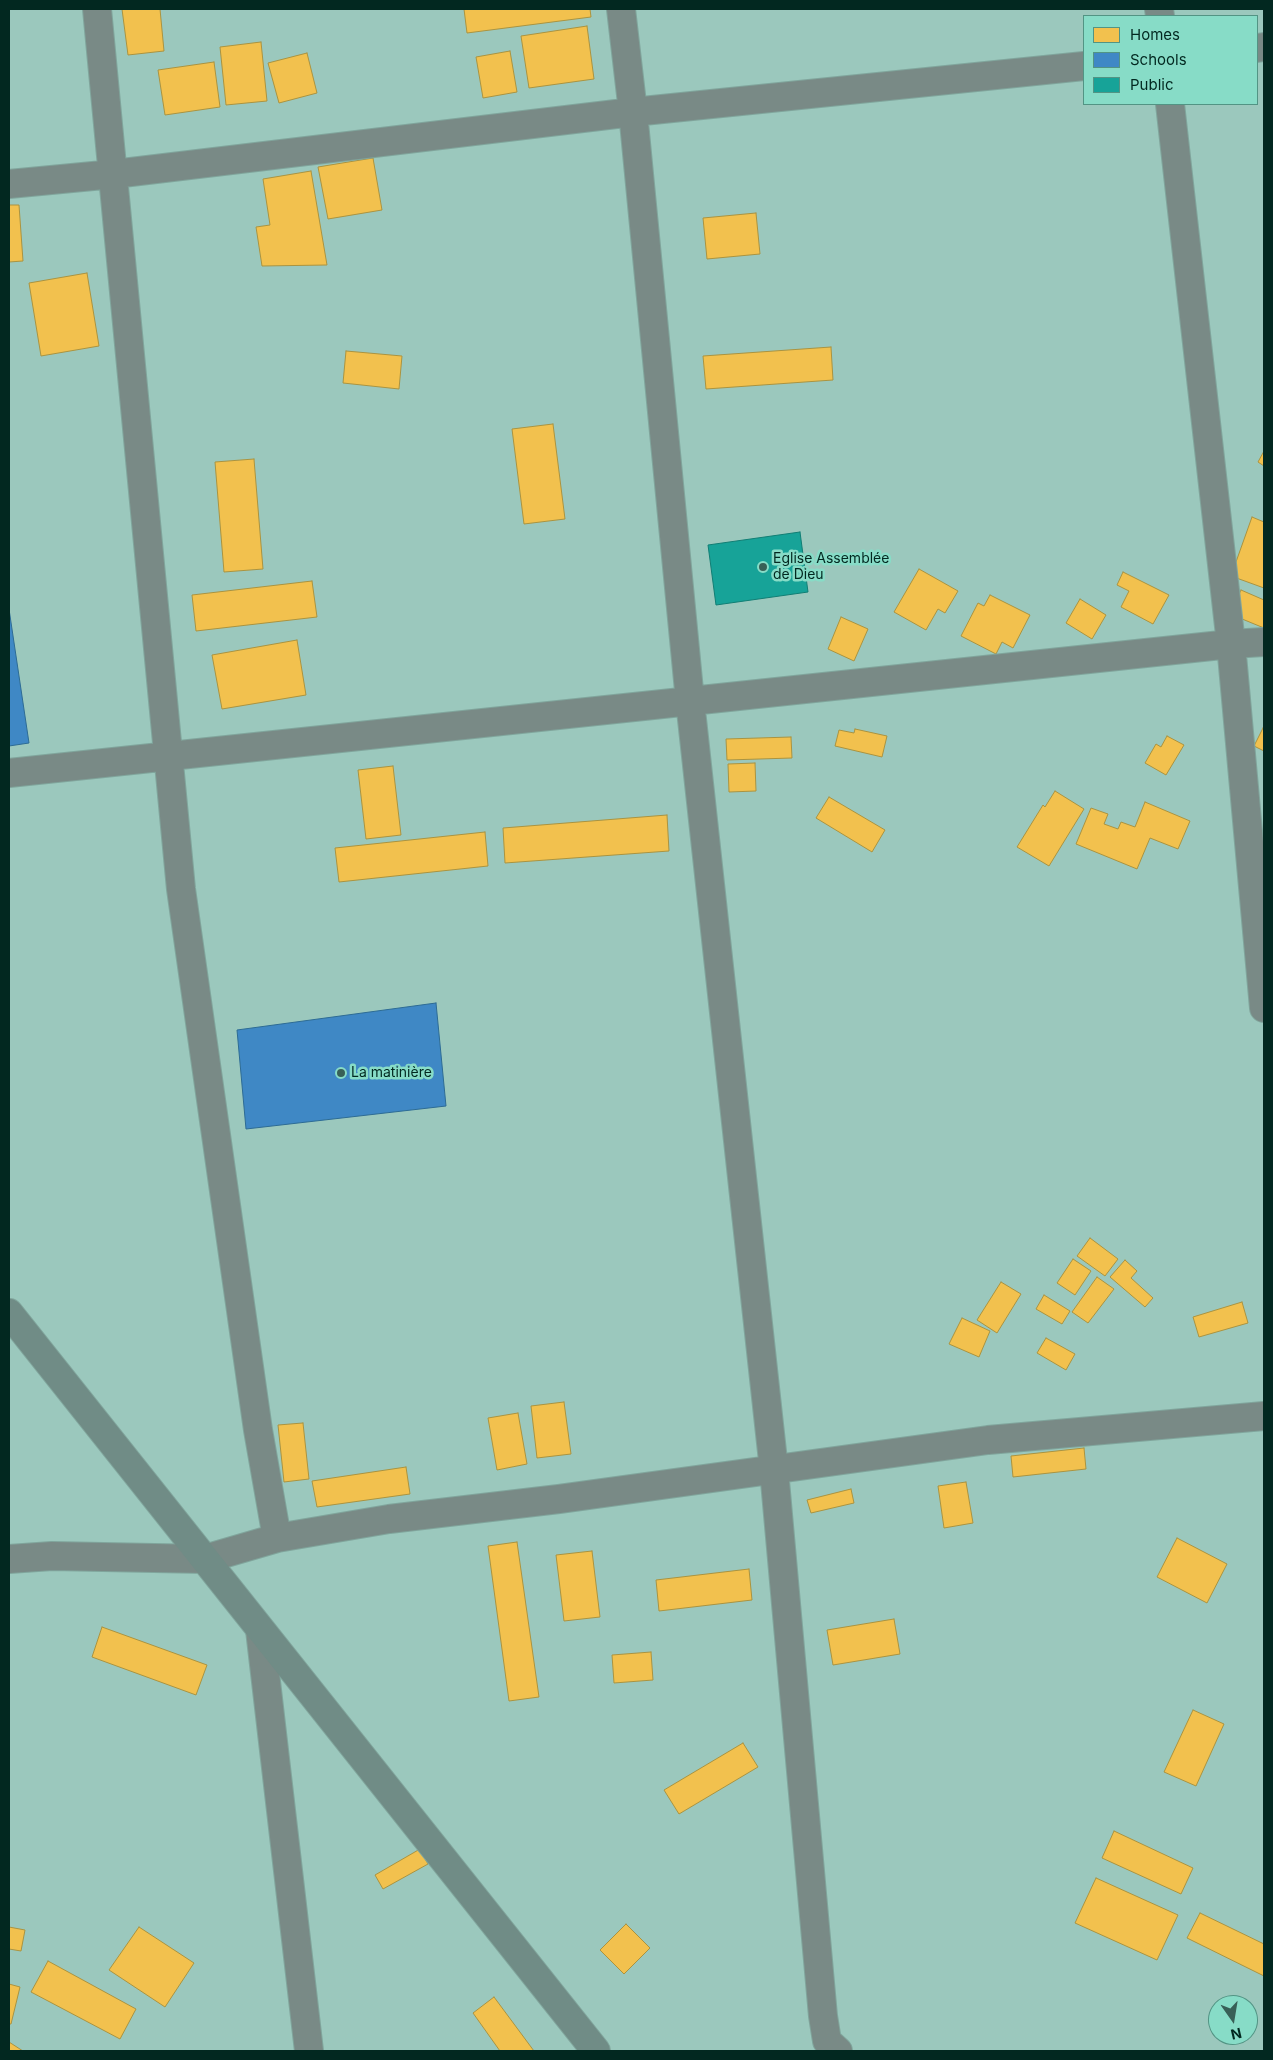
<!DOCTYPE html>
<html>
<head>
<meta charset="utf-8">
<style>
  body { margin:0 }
  #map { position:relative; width:1273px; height:2060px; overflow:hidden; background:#9bc8bd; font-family:Inter,sans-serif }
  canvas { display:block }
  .frame { position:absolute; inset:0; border:10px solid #022820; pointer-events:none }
  .legend { position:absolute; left:1083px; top:15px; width:175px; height:90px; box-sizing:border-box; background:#87dcc7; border:1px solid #529484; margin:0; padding:6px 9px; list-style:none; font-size:15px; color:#022820 }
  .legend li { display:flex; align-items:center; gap:10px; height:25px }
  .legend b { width:25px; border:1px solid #529484 }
  .north { position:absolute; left:1208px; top:1995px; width:50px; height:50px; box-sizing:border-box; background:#87dcc7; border:1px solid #529484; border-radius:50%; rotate:167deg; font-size:14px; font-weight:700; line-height:20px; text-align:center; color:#022820 }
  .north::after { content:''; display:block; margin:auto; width:18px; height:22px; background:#386057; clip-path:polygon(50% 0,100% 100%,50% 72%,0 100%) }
</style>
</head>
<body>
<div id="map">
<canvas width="1273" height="2060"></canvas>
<div class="frame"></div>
<ul class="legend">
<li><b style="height:14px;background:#f2c14e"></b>Homes</li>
<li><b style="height:14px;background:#3f88c5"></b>Schools</li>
<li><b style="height:14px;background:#17a398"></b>Public</li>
</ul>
<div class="north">N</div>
</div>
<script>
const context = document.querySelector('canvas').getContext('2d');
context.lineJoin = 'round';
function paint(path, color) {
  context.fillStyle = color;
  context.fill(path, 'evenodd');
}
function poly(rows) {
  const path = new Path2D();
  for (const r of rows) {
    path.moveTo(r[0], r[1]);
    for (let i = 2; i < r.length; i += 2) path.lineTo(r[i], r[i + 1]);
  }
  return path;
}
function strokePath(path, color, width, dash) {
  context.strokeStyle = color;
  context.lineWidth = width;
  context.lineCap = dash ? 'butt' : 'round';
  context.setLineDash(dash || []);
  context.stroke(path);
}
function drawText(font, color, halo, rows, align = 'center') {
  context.font = font + ' Inter,sans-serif';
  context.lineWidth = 5;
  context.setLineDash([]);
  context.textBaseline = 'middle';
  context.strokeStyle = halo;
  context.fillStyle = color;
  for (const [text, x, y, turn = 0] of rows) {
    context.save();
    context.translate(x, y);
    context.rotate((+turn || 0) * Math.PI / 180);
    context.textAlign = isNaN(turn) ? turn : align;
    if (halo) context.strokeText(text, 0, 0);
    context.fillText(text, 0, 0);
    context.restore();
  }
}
const homes = poly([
  [122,9,160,9,164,51,128,55,122,9],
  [464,9,590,9,591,17,467,33,464,9],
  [587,26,594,79,529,88,521,36,587,26],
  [261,42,267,101,226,105,220,47,261,42],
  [510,51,517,92,483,98,476,57,510,51],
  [307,53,317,93,279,103,268,63,307,53],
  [214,62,220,107,165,115,158,70,214,62],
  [373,158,382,210,328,219,318,167,373,158],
  [311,171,327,265,262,266,256,227,270,225,263,179,311,171],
  [9,205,19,205,23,261,9,262,9,205],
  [756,213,760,254,707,259,703,218,756,213],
  [87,273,99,346,41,356,29,283,87,273],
  [831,347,833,380,706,389,703,356,831,347],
  [346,351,402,356,399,389,343,383,346,351],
  [553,424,565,519,524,524,512,429,553,424],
  [1264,451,1264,466,1258,462,1264,451],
  [254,459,263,569,224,572,215,462,254,459],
  [1252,517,1264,522,1264,588,1231,576,1252,517],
  [919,569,958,591,945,613,938,609,926,630,894,612,919,569],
  [1123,572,1169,595,1153,624,1121,607,1129,591,1117,585,1123,572],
  [312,581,317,617,196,631,192,595,312,581],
  [1241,590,1264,600,1264,628,1230,614,1241,590],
  [990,595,1030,615,1013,648,1002,642,996,654,961,636,978,603,984,606,990,595],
  [1080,599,1106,615,1092,639,1066,623,1080,599],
  [841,617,868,629,854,661,828,649,841,617],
  [297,640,306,695,222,709,212,655,297,640],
  [1263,728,1264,729,1264,751,1254,746,1263,728],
  [855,729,887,736,882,757,835,746,839,730,854,733,855,729],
  [1167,736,1184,745,1166,775,1145,763,1156,744,1161,747,1167,736],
  [791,737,792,758,727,760,726,739,791,737],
  [755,763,756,791,729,792,728,764,755,763],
  [393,766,401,835,366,839,358,770,393,766],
  [1055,791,1084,809,1049,866,1017,847,1043,805,1045,807,1055,791],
  [829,797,885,830,872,852,816,818,829,797],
  [1145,802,1190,821,1178,849,1150,838,1137,869,1076,844,1091,808,1108,814,1104,824,1118,829,1121,822,1135,827,1145,802],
  [667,815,669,851,505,863,503,828,667,815],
  [485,832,488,866,339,882,335,848,485,832],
  [1090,1238,1118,1259,1105,1276,1077,1256,1090,1238],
  [1073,1259,1091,1271,1075,1295,1057,1283,1073,1259],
  [1125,1260,1137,1271,1131,1278,1153,1298,1145,1307,1110,1277,1125,1260],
  [1097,1277,1114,1289,1088,1323,1072,1312,1097,1277],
  [1001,1282,1021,1294,997,1333,977,1320,1001,1282],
  [1044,1295,1070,1311,1062,1324,1036,1309,1044,1295],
  [1242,1302,1248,1323,1199,1337,1193,1317,1242,1302],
  [962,1318,990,1331,979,1357,949,1344,962,1318],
  [1046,1338,1075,1354,1066,1370,1037,1353,1046,1338],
  [564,1402,571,1454,537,1458,531,1406,564,1402],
  [518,1413,527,1464,497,1470,488,1418,518,1413],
  [303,1423,309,1479,284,1482,278,1425,303,1423],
  [1084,1448,1086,1469,1013,1477,1011,1456,1084,1448],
  [406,1467,410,1494,317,1507,312,1481,406,1467],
  [966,1482,973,1523,944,1528,938,1486,966,1482],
  [851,1489,854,1503,811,1513,807,1500,851,1489],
  [1177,1538,1227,1564,1207,1603,1157,1577,1177,1538],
  [517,1542,539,1697,509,1701,488,1546,517,1542],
  [592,1551,600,1617,564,1621,556,1555,592,1551],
  [749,1569,752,1600,659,1611,656,1580,749,1569],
  [894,1619,900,1654,833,1665,827,1630,894,1619],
  [102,1627,207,1665,196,1695,92,1657,102,1627],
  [651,1652,653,1680,614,1683,612,1655,651,1652],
  [1193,1710,1224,1724,1196,1786,1164,1772,1193,1710],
  [743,1743,758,1767,679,1814,664,1790,743,1743],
  [1114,1831,1193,1868,1181,1894,1102,1858,1114,1831],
  [420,1849,428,1864,383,1889,375,1875,420,1849],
  [1096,1878,1178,1915,1157,1960,1075,1923,1096,1878],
  [1200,1913,1264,1944,1264,1976,1187,1938,1200,1913],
  [626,1924,650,1948,624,1974,600,1950,626,1924],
  [9,1927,25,1930,21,1951,9,1949,9,1927],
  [139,1927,194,1963,165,2007,109,1970,139,1927],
  [48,1961,136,2009,120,2039,31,1992,48,1961],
  [9,1984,20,1987,11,2024,9,2024,9,1984],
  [494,1997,534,2051,500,2051,473,2013,494,1997],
  [9,2042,23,2051,9,2051,9,2042]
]);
paint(homes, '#f2c14e');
strokePath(homes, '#aa9340', 1);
const schools = poly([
  [9,609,29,743,9,746,9,609],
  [436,1003,446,1106,246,1129,237,1030,436,1003]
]);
paint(schools, '#3f88c5');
strokePath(schools, '#2d6b94', 1);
const public = poly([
  [800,532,808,592,716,605,708,545,800,532]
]);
paint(public, '#17a398');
strokePath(public, '#117e74', 1);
const minor = poly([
  [97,9,181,889,258,1430,277,1538],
  [621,9,633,112,690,701,774,1470,823,2016,827,2041,838,2051],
  [1159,9,1160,16],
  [1257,48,1264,47],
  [1170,104,1231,644,1264,1008],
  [9,184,114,174,633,112,1084,66],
  [9,773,1231,644,1264,642],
  [9,1559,52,1556,205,1559,277,1538,389,1519,559,1499,988,1440,1264,1416],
  [260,1630,309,2051]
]);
const major = poly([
  [9,1313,596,2051]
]);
strokePath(minor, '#80a59c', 30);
strokePath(major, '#80a59c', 30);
strokePath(minor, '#798a86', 28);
strokePath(major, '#708c86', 28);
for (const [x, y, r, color] of [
  [763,567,5,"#386057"],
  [341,1073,5,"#386057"]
]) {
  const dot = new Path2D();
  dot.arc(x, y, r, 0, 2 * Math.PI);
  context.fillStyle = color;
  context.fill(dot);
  strokePath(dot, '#87dcc7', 2);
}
drawText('14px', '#022820', '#87dcc7', [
  ["Eglise Assemblée",773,559],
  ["de Dieu",773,575],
  ["La matinière",351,1073]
], 'left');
</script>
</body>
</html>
